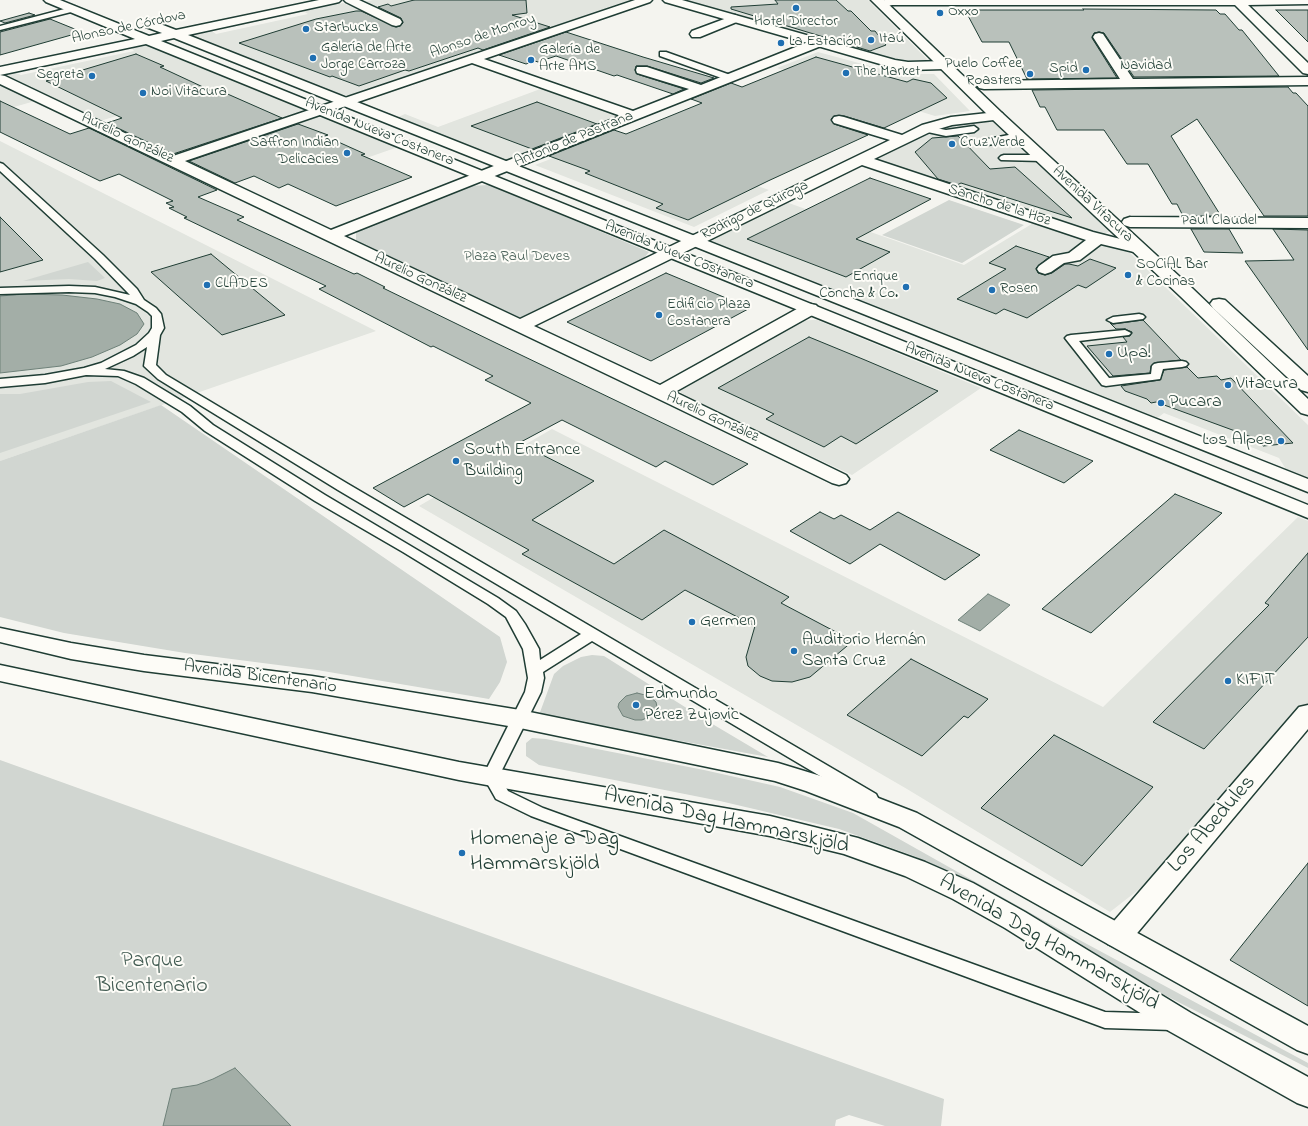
<!DOCTYPE html>
<html>
<head>
<meta charset="utf-8">
<style>
  body { margin:0 }
  canvas { display:block; background:#f4f4ef }
</style>
</head>
<body>
<canvas width="1308" height="1126"></canvas>
<script>
const context = document.querySelector('canvas').getContext('2d');
context.lineJoin = 'round';
function paint(path, color) {
  context.fillStyle = color;
  context.fill(path, 'evenodd');
}
function poly(rows) {
  const path = new Path2D();
  for (const r of rows) {
    path.moveTo(r[0], r[1]);
    for (let i = 2; i < r.length; i += 2) path.lineTo(r[i], r[i + 1]);
  }
  return path;
}
function strokePath(path, color, width, dash) {
  context.strokeStyle = color;
  context.lineWidth = width;
  context.lineCap = dash ? 'butt' : 'round';
  context.setLineDash(dash || []);
  context.stroke(path);
}
function drawText(font, color, halo, rows, align = 'center') {
  context.font = font + ' "Indie Flower",sans-serif';
  context.lineWidth = 4;
  context.setLineDash([]);
  context.textBaseline = 'middle';
  context.strokeStyle = halo;
  context.fillStyle = color;
  for (const [text, x, y, turn = 0] of rows) {
    context.save();
    context.translate(x, y);
    context.rotate((+turn || 0) * Math.PI / 180);
    context.textAlign = isNaN(turn) ? turn : align;
    if (halo) context.strokeText(text, 0, 0);
    context.fillText(text, 0, 0);
    context.restore();
  }
}
paint(poly([
  [373,0,639,0,352,96,340,94,192,37,194,35,212,31,216,34,308,14,303,11,343,3,348,5],
  [676,0,868,0,927,59,926,62,900,63],
  [144,45,151,45,305,110,303,113,177,155,168,154,134,138,191,119,156,104,100,121,4,75,14,72,21,75,134,51,131,47],
  [818,52,892,72,905,74,934,74,970,111,935,116,777,68],
  [0,84,35,101,0,111],
  [543,88,614,113,620,117,507,160,498,159,396,118,405,114,438,127],
  [316,117,331,119,398,147,338,168,310,156,230,184,190,165,188,161,192,158],
  [982,121,995,122,998,124,1109,230,1109,232,1101,235,877,161,877,158,934,130,949,125],
  [613,135,769,190,694,227,535,165],
  [0,141,376,331,0,461],
  [783,201,964,265,1035,222,1130,253,1308,425,1308,479,1287,471,1279,458,1164,413,1156,419,710,242,709,238],
  [812,320,817,320,981,388,852,475,685,397,680,392,683,385,801,321],
  [552,429,1103,707,1298,517,1308,521,1308,703,1239,775,1142,887,1110,912,907,789,419,506]
]), '#e2e5df');
paint(poly([
  [490,185,649,252,643,259,524,319,511,319,356,244,356,231,467,186],
  [949,200,1024,225,962,263,882,235],
  [88,262,105,278,97,281,69,279,23,281],
  [111,381,151,402,0,453,0,394,20,394,88,382],
  [161,405,500,637,507,662,500,682,489,699,317,670,185,653,64,633,0,617,0,461],
  [592,655,604,656,704,719,768,757,539,715,554,674,563,666,581,657],
  [532,738,546,739,704,770,780,787,853,813,1059,929,1308,1063,1308,1068,1131,978,971,883,914,856,839,829,720,801,539,765,526,756,526,743],
  [0,760,944,1099,941,1126,885,1126,849,1115,836,1120,835,1126,0,1126]
]), '#d1d6d1');
const water = poly([
  [26,294,62,295,97,299,120,304,137,313,144,324,137,334,120,345,92,357,61,366,0,373,0,296,26,294],
  [988,594,1010,605,980,631,958,620,988,594],
  [637,693,649,696,656,702,657,707,653,715,642,720,635,720,623,716,618,707,619,703,626,696,637,693],
  [235,1068,291,1126,163,1126,172,1089,197,1085,213,1079,235,1068]
]);
paint(water, '#a3aea7');
strokePath(water, '#6e8179', 1);
const building = poly([
  [414,0,526,0,527,13,512,15,550,27,483,50,478,48,409,71,405,70,359,86,332,76,330,77,239,43,316,19,356,11,361,11,396,27,400,26,403,23,401,18,378,7,388,4,391,6,414,0],
  [775,0,836,0,848,11,851,11,871,31,875,31,886,45,870,51,731,9,731,7,778,4,775,0],
  [1083,9,1216,10,1220,14,1225,14,1239,30,1242,30,1279,76,1134,77,1104,33,1099,32,1094,33,1092,38,1117,78,1027,79,1009,42,982,42,965,10,1084,10,1083,9],
  [1276,10,1308,10,1308,42,1276,10],
  [29,13,35,15,5,23,0,21,29,13],
  [50,19,82,32,0,55,0,32,50,19],
  [566,32,643,57,714,78,701,83,647,66,636,66,635,70,637,74,684,89,673,94,617,75,614,76,556,56,538,62,535,61,526,64,499,55,566,32],
  [136,54,164,66,160,67,218,94,223,92,282,118,173,154,107,123,122,118,46,81,136,54],
  [816,57,907,82,913,79,931,83,947,98,884,128,844,116,834,116,831,119,834,124,868,135,768,181,688,220,656,208,663,204,585,173,590,171,549,156,614,130,626,134,702,103,691,99,731,83,742,87,816,57],
  [1288,87,1293,93,1296,93,1308,106,1308,216,1264,216,1197,119,1171,136,1221,216,1183,216,1177,204,1172,204,1148,164,1127,164,1104,130,1057,130,1045,107,1040,107,1032,90,1288,87],
  [0,101,70,134,89,128,217,190,198,197,244,217,237,220,354,274,357,273,385,287,383,288,496,343,748,464,713,485,665,461,656,467,562,420,519,443,594,481,532,520,614,564,664,530,789,597,781,603,853,641,810,677,792,682,772,681,760,676,748,666,746,657,755,626,685,590,642,620,522,554,529,550,428,494,404,507,373,488,531,403,485,380,493,376,433,346,431,347,319,289,326,286,184,218,187,217,169,208,174,207,166,203,173,201,119,174,100,181,0,132,0,101],
  [537,102,597,124,532,149,471,126,537,102],
  [298,124,328,135,325,136,365,154,361,155,412,177,336,206,288,184,279,188,254,176,235,183,189,161,298,124],
  [958,136,990,169,1015,167,1072,218,961,183,957,185,938,179,915,152,932,138,958,136],
  [870,178,931,199,856,239,890,252,846,277,747,239,870,178],
  [0,217,43,260,0,272,0,217],
  [1191,229,1229,229,1243,253,1204,252,1191,229],
  [1273,229,1308,230,1308,350,1245,261,1294,260,1273,229],
  [1016,246,1049,257,1036,268,1038,273,1045,275,1052,273,1065,264,1069,264,1078,266,1090,259,1116,268,1086,288,1078,285,1027,318,1004,309,996,314,957,299,1006,269,989,263,1016,246],
  [211,254,263,297,285,315,222,335,151,272,211,254],
  [666,273,750,308,651,361,567,322,666,273],
  [1143,320,1181,360,1154,363,1151,366,1150,373,1113,376,1087,346,1127,342,1123,337,1130,336,1132,332,1125,329,1116,329,1110,323,1113,324,1143,320],
  [809,337,865,360,938,391,856,444,841,436,824,447,766,419,774,414,718,388,809,337],
  [1187,367,1198,378,1217,376,1221,380,1231,378,1293,443,1263,446,1257,439,1156,402,1151,403,1147,399,1125,391,1121,386,1160,380,1164,370,1187,367],
  [1019,430,1093,461,1064,483,990,450,1019,430],
  [1175,494,1222,513,1091,633,1042,609,1175,494],
  [820,512,834,519,841,515,870,530,898,512,980,555,945,580,880,544,850,564,790,531,820,512],
  [1308,553,1308,637,1204,749,1153,722,1269,605,1265,603,1308,553],
  [911,659,988,699,968,718,964,716,922,756,847,715,911,659],
  [1054,735,1153,787,1082,866,981,808,1054,735],
  [1308,863,1308,1006,1230,960,1308,863]
]);
paint(building, '#b9c1bb');
strokePath(building, '#1f3d34', 1);
const lane = poly([
  [72,7,75,7,75,11,0,30,0,26,72,7],
  [660,52,666,52,733,76,734,78,730,80,727,80,660,56,660,52],
  [926,126,946,130,974,126,978,129,974,132,946,136,923,131,922,129,926,126],
  [1019,133,1023,136,1022,138,988,145,984,142,988,139,1019,133],
  [1004,155,1042,155,1047,158,1042,161,1001,160,999,158,1001,156,1004,155],
  [0,163,3,164,103,255,137,289,144,300,156,308,161,314,164,328,160,335,156,365,166,375,348,484,876,794,878,798,876,802,870,804,864,802,592,641,543,672,544,678,541,692,499,776,508,791,543,808,1105,1012,1173,1014,1180,1016,1183,1022,1180,1028,1173,1030,1105,1028,531,816,496,799,483,776,525,692,528,678,523,649,506,617,488,604,403,552,315,501,205,431,182,412,136,384,118,376,86,375,45,383,0,387,0,379,45,375,84,368,101,363,136,345,149,333,152,328,152,316,148,312,136,304,115,297,95,293,69,292,0,294,0,288,69,286,95,287,130,295,95,259,0,171,0,163],
  [147,347,144,366,158,379,338,490,581,634,540,660,539,649,525,624,516,611,498,598,325,495,213,425,190,406,144,378,124,371,105,369,133,356,147,347],
  [1139,314,1143,315,1145,317,1143,319,1113,323,1107,320,1113,317,1139,314],
  [1125,330,1131,333,1129,335,1079,341,1109,378,1151,374,1152,366,1154,364,1158,363,1182,361,1186,362,1188,364,1186,366,1182,367,1163,369,1160,379,1106,386,1102,385,1065,338,1067,336,1071,335,1125,330]
]);
const street = poly([
  [344,0,359,0,400,19,402,22,400,25,396,26,392,25,346,2,344,0],
  [635,0,652,0,650,2,484,59,633,111,689,89,637,73,636,70,637,67,647,67,701,85,813,40,821,40,823,43,821,46,344,236,520,319,890,140,834,123,832,120,834,117,839,116,844,117,902,135,922,125,951,117,997,112,1002,113,1004,116,1002,119,952,125,932,131,874,159,1093,232,1144,245,1146,248,1144,251,1138,253,1101,244,1080,260,1064,263,1051,272,1045,274,1039,272,1037,269,1039,266,1053,256,1069,253,1086,240,862,165,534,326,660,385,804,305,810,304,816,305,819,309,816,313,675,392,846,475,849,479,846,483,839,485,832,483,667,403,0,84,0,75,5,76,173,156,635,0],
  [472,63,621,116,331,230,185,161,472,63],
  [885,0,1308,0,1308,4,1248,5,1308,63,1308,74,1303,73,1235,5,892,5,882,7,878,6,876,4,878,2,885,0],
  [735,15,739,17,741,19,739,21,700,37,692,37,690,34,692,31,735,15],
  [1099,33,1103,34,1133,79,1308,77,1308,85,984,89,979,88,977,85,979,82,984,81,1120,79,1093,37,1095,34,1099,33],
  [1130,217,1308,218,1308,228,1130,227,1124,225,1122,222,1124,219,1130,217],
  [1308,705,1308,729,1128,944,1118,948,1108,944,1103,936,1108,928,1299,707,1308,705]
]);
const secondary = poly([
  [44,0,60,0,149,36,162,33,146,27,144,24,146,21,150,20,176,30,319,0,341,0,339,2,335,3,188,35,1308,479,1308,492,174,38,161,41,1308,505,1308,518,146,44,0,75,0,67,135,39,46,2,44,0],
  [663,0,682,0,895,60,908,62,944,61,948,62,950,65,948,68,944,69,908,70,894,68,665,2,663,0],
  [0,628,71,643,144,655,312,676,520,710,778,763,824,777,917,813,1308,1026,1308,1054,1297,1050,899,827,806,791,775,781,520,728,312,692,144,671,71,659,0,642,0,628],
  [0,665,459,762,770,816,858,838,925,862,973,883,1025,912,1191,1013,1308,1077,1308,1107,1297,1103,1169,1031,1005,928,953,899,905,876,844,854,770,836,459,780,0,681,0,665]
]);
const primary = poly([
  [871,0,884,0,1002,113,1192,288,1308,399,1308,415,1301,413,1180,296,992,119,871,0],
  [1219,299,1225,300,1308,376,1308,392,1301,390,1213,308,1210,304,1213,300,1219,299]
]);
strokePath(lane, '#1f3d34', 3);
strokePath(street, '#1f3d34', 3);
strokePath(secondary, '#1f3d34', 3);
strokePath(primary, '#1f3d34', 3);
paint(lane, '#fdfcf7');
paint(street, '#fdfcf7');
paint(secondary, '#fdfcf7');
paint(primary, '#fdfcf7');
for (const [x, y, r, color] of [
  [796,8,4,"#1f6fb2"],
  [940,13,4,"#1f6fb2"],
  [306,29,4,"#1f6fb2"],
  [871,40,4,"#1f6fb2"],
  [781,43,4,"#1f6fb2"],
  [313,58,4,"#1f6fb2"],
  [531,60,4,"#1f6fb2"],
  [1086,70,4,"#1f6fb2"],
  [846,73,4,"#1f6fb2"],
  [1030,74,4,"#1f6fb2"],
  [92,76,4,"#1f6fb2"],
  [143,93,4,"#1f6fb2"],
  [952,144,4,"#1f6fb2"],
  [347,153,4,"#1f6fb2"],
  [1128,275,4,"#1f6fb2"],
  [207,285,4,"#1f6fb2"],
  [906,287,4,"#1f6fb2"],
  [992,290,4,"#1f6fb2"],
  [659,315,4,"#1f6fb2"],
  [1109,354,4,"#1f6fb2"],
  [1228,385,4,"#1f6fb2"],
  [1161,403,4,"#1f6fb2"],
  [1281,441,4,"#1f6fb2"],
  [456,461,4,"#1f6fb2"],
  [692,622,4,"#1f6fb2"],
  [794,651,4,"#1f6fb2"],
  [1228,681,4,"#1f6fb2"],
  [636,705,4,"#1f6fb2"],
  [462,853,4,"#1f6fb2"]
]) {
  const dot = new Path2D();
  dot.arc(x, y, r, 0, 2 * Math.PI);
  context.fillStyle = color;
  context.fill(dot);
  strokePath(dot, '#fdfcf7', 1.5);
}
drawText('15px', '#1f3d34', '#fdfcf7', [
  ["Oxxo",948,13],
  ["Hotel Director",796,23,"center"],
  ["Starbucks",314,29],
  ["Itaú",879,40],
  ["La Estación",789,43],
  ["Galería de Arte",321,49],
  ["Jorge Carroza",321,66],
  ["Galería de",539,51],
  ["Arte AMS",539,68],
  ["Puelo Coffee",1022,65,"right"],
  ["Roasters",1022,82,"right"],
  ["Spid",1078,70,"right"],
  ["The Market",854,73],
  ["Segreta",84,76,"right"],
  ["Noi Vitacura",151,93],
  ["Saffron Indian",339,144,"right"],
  ["Delicacies",339,161,"right"],
  ["Cruz Verde",960,144],
  ["SOCiAL Bar",1136,266],
  ["& Cocinas",1136,283],
  ["Enrique",898,278,"right"],
  ["Concha & Co.",898,295,"right"],
  ["CLADES",215,285],
  ["Rosen",1000,290],
  ["Edificio Plaza",667,306],
  ["Costanera",667,323]
], 'left');
drawText('15px', '#1f3d34', '#fdfcf7', [
  ["Alonso de Córdova",129,28,-12],
  ["Alonso de Monroy",483,37,-19],
  ["Navidad",1146,67],
  ["Avenida Nueva Costanera",379,133,22],
  ["Aurelio González",127,139,25],
  ["Antonio de Pastrana",574,140,-22],
  ["Avenida Vitacura",1092,205,43],
  ["Sancho de la Hoz",999,206,18],
  ["Rodrigo de Quiroga",755,211,-26],
  ["Paul Claudel",1219,222],
  ["Avenida Nueva Costanera",679,256,22],
  ["Aurelio González",420,279,25],
  ["Avenida Nueva Costanera",979,378,22],
  ["Aurelio González",712,418,25]
]);
drawText('15px', '#435c53', '#fdfcf7', [
  ["Plaza Raul Deves",517,258]
]);
drawText('18px', '#1f3d34', '#fdfcf7', [
  ["Upa!",1117,354],
  ["Vitacura",1236,385],
  ["Pucara",1169,403],
  ["Los Alpes",1273,441,"right"],
  ["South Entrance",464,451],
  ["Building",464,472],
  ["Germen",700,622],
  ["Auditorio Hernán",802,641],
  ["Santa Cruz",802,662],
  ["KIFIT",1236,681],
  ["Edmundo",644,695],
  ["Pérez Zujovic",644,716]
], 'left');
drawText('18px', '#1f3d34', '#fdfcf7', [
  ["Avenida Bicentenario",260,678,8]
]);
drawText('22px', '#1f3d34', '#fdfcf7', [
  ["Avenida Dag Hammarskjöld",726,822,12],
  ["Los Abedules",1213,825,-49],
  ["Avenida Dag Hammarskjöld",1048,944,30]
]);
drawText('22px', '#1f3d34', '#fdfcf7', [
  ["Homenaje a Dag",470,840],
  ["Hammarskjöld",470,865]
], 'left');
drawText('22px', '#435c53', '#fdfcf7', [
  ["Parque",152,962],
  ["Bicentenario",152,987]
]);
</script>
</body>
</html>
